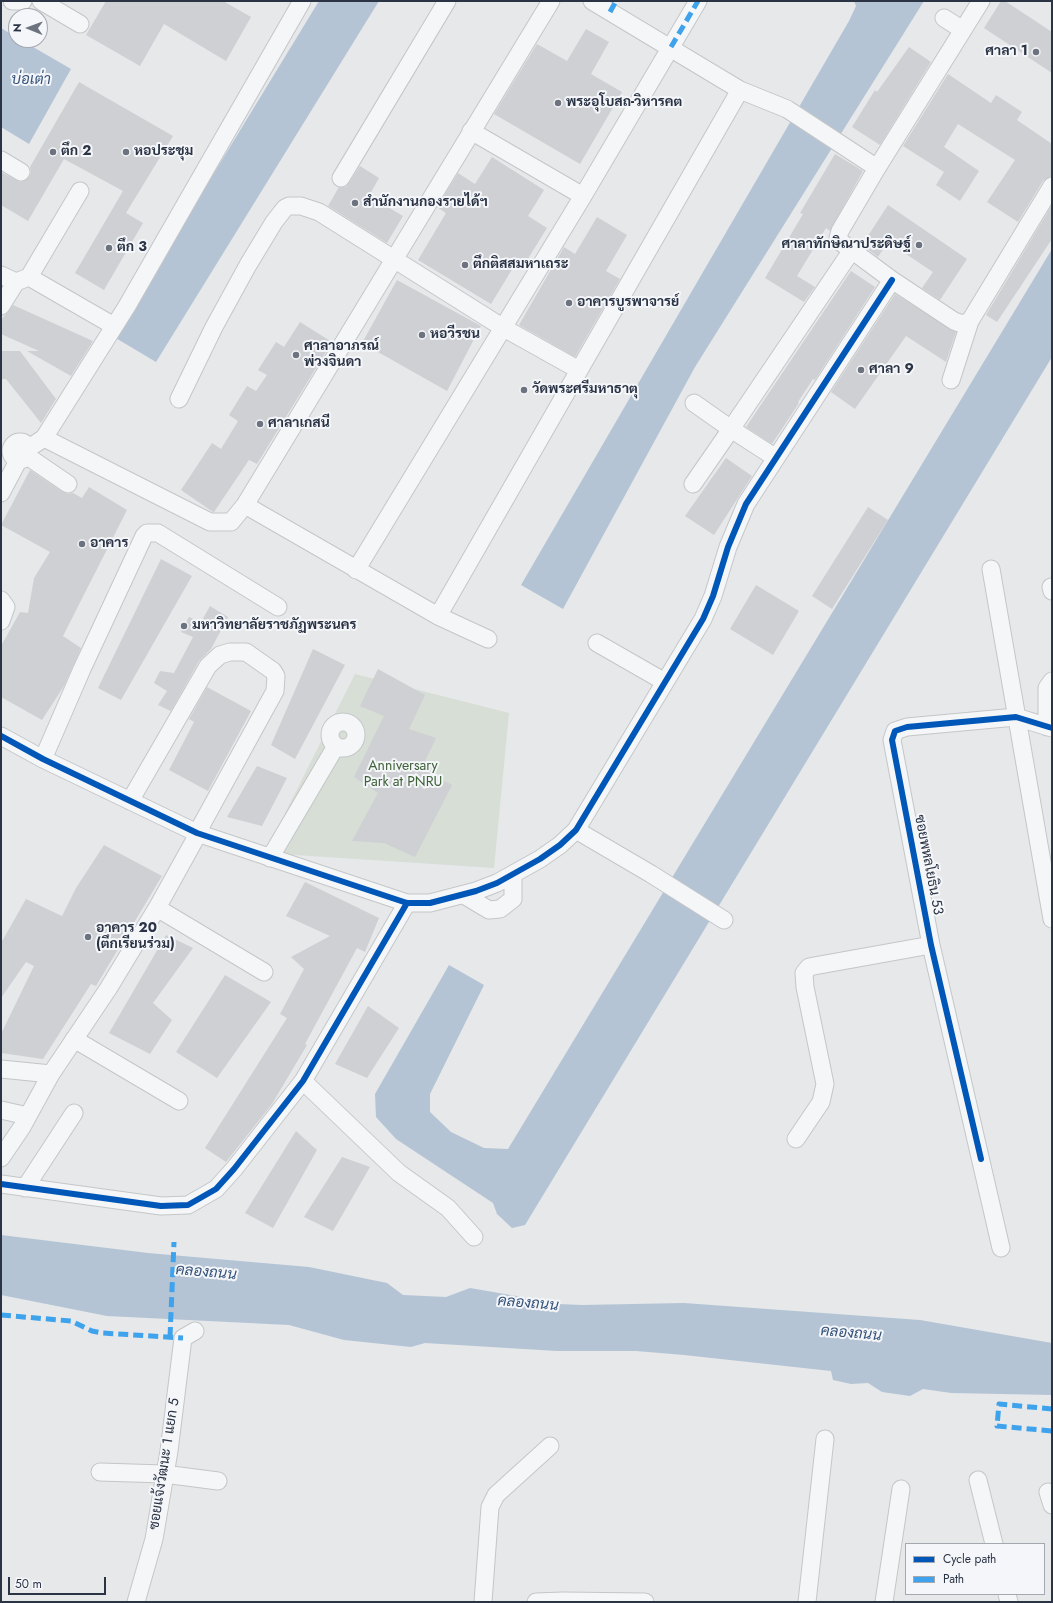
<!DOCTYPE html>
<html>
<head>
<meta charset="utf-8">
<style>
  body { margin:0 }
  #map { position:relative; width:1053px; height:1603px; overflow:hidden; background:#e6e8ea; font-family:Jost,sans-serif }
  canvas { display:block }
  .frame { position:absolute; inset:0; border:2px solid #2b3445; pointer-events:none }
  .legend { position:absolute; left:905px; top:1543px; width:140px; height:52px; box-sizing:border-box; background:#f4f6f9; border:1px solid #a4a8b1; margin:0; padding:5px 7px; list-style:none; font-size:12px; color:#2b3445 }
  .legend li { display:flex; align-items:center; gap:8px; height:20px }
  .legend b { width:20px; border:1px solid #a4a8b1 }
  .north { position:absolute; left:8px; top:8px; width:40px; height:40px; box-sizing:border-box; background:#f4f6f9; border:1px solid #a4a8b1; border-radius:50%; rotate:271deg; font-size:11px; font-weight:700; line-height:16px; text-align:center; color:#2b3445 }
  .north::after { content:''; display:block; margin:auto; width:14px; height:18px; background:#6c737f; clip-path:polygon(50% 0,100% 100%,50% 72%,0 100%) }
  .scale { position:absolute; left:8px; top:1577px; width:98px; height:18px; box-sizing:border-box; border:2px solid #2b3445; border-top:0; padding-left:5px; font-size:12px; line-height:14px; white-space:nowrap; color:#2b3445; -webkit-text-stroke:3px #f4f6f9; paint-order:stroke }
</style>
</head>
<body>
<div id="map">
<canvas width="1053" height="1603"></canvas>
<div class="frame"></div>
<ul class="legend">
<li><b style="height:5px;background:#0057b8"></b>Cycle path</li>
<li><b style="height:5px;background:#3ea3ec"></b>Path</li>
</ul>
<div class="north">N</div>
<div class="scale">50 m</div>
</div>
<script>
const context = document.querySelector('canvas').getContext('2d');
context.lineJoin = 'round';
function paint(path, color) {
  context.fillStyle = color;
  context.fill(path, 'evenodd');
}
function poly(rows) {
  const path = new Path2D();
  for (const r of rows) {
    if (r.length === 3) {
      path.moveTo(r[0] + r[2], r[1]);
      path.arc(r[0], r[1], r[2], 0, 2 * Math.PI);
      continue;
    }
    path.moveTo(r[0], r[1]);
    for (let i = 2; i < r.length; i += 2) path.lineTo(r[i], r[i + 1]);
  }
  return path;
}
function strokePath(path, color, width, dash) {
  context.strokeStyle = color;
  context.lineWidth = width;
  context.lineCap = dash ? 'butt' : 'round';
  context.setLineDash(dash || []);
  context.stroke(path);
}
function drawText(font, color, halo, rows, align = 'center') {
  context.font = font + ' Jost,Sarabun,sans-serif';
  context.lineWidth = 4;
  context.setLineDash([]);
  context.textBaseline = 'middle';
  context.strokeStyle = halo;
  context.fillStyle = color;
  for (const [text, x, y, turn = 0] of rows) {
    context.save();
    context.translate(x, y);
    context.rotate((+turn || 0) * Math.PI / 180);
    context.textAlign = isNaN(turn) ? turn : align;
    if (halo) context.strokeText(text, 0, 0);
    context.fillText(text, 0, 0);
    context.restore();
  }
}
paint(poly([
  [355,674,509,713,494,868,265,853]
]), '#d6ded6');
paint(poly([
  [319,1,379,1,156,362,114,337],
  [854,1,924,1,695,367,563,609,521,585,849,21,856,6],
  [1,28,16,37,16,40,21,40,71,69,29,144,1,127],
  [1052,249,1052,357,525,1225,512,1228,497,1214,493,1203,396,1139,376,1117,375,1094,449,965,484,985,430,1094,430,1112,451,1132,484,1148,508,1149],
  [1,1235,148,1253,309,1267,387,1283,403,1295,446,1297,470,1288,522,1297,534,1303,582,1305,684,1303,920,1320,1052,1343,1052,1395,951,1393,923,1389,910,1396,882,1392,868,1383,851,1384,833,1380,831,1371,684,1355,636,1351,557,1351,425,1343,411,1347,344,1340,289,1325,107,1316,1,1295]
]), '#b4c4d5');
paint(poly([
  [106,1,223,1,251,17,226,61,164,24,140,66,86,35],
  [1001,1,1005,1,1052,32,1052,73,984,28],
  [586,29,609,42,591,74,622,92,580,164,494,114,537,44,567,61],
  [909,47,931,62,880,145,852,127,875,90,877,92],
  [948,74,991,103,996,95,1022,112,1017,120,1052,144,1052,176,1043,181,1018,222,987,202,1015,160,958,124,944,147,979,171,960,201,936,185,944,172,903,146],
  [79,82,173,136,126,213,143,223,104,290,75,273,123,191,64,159,28,221,1,205,1,172,20,182,29,177,31,173,30,167],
  [835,154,863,171,830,231,826,228,797,276,815,287,804,302,765,278,803,214,800,213],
  [492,157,544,190,528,216,547,228,526,262,519,258,491,304,418,260,446,213,437,207,458,173,475,184],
  [360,166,379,178,369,196,403,216,387,243,328,206,339,187,346,187,349,183],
  [888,205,967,259,940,300,922,288,933,272,888,242,878,257,862,245],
  [1052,205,1052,239,997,322,986,315],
  [597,217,627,235,606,271,620,279,575,357,519,325,564,247,575,254],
  [851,271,875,287,815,380,813,379,798,402,799,403,772,444,746,427],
  [397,280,481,326,447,391,362,343],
  [895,294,956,332,946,362,906,336,855,409,831,392],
  [13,305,93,341,71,376,27,351,39,351,1,334,1,320],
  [300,322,332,342,257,464,249,460,214,512,213,512,181,490,212,443,221,449,238,421,229,415,247,386,256,391,267,375,258,370,276,342,284,347],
  [1,351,20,351,56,399,41,423,6,379,1,379],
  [726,458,752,476,714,535,685,516],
  [30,470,63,492,68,494,73,493,82,498,89,487,127,510,63,636,81,648,64,686,42,720,1,697,1,646,20,612,28,613,34,578,50,552,1,525],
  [868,507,888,520,832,609,812,596],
  [161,559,192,576,121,700,98,688],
  [756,585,799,611,773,655,730,629],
  [210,606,228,617,211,649,199,661,171,711,158,705,167,691,154,683,160,671,174,673,193,637,181,632,189,617,201,622],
  [313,649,345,665,295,759,271,745],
  [378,669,425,695,409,729,436,738,421,769,452,785,415,857,384,843,352,841,378,793,354,777,384,716,360,706],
  [207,687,251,711,208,791,169,770,194,722,189,719],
  [257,766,287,778,262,826,227,817],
  [104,845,162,876,96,986,91,984,43,1059,1,1053,1,1034,34,966,26,962,1,998,1,943,26,899,62,916,76,888],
  [305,882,379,918,365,952,357,948,305,1044,307,1045,272,1104,226,1162,205,1148,287,1018,280,1014,304,969,291,957,330,936,286,916],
  [166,935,193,948,153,1003,172,1020,150,1054,109,1033],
  [225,975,271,1002,217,1078,176,1052],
  [368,1006,399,1028,367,1078,335,1064],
  [296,1131,317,1150,273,1228,245,1213],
  [342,1157,370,1167,333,1231,304,1217]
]), '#ced0d3');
const minor = poly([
  [12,1,23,1],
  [41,1,80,24],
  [592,1,740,90,787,109,877,168],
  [981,1,877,168,840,231,838,238,842,243,892,280,954,321,962,324,970,321,1052,186],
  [944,18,963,30],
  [471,131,583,196],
  [1,160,21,172],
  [341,178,447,1],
  [1,275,16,282,29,277,80,191],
  [29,277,114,326],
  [1,306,16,282],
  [951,380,970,321],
  [179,399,214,327,248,265,274,222,285,208,289,206,301,206,319,212,502,327,579,370],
  [44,438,210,522,231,522,245,505,551,1],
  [20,451,9],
  [29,448,44,438,127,306,302,1],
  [27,456,68,484],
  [776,458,731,429,852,250],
  [693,484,731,429,694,403],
  [1,493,19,459],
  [245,505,438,616,488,639],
  [991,569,1052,919],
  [356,570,583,196,698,1],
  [1051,587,1052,591],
  [1,600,6,607,1,621],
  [438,616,740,90],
  [597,643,665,682],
  [343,735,13],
  [1047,727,1047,688,1052,681],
  [1,736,43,759,197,833,407,903,430,903,476,891,497,883,540,859,560,845,576,830,703,619,713,596,728,547,746,504,892,280],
  [43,759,82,669,144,536,147,533,158,533,278,607],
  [130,801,208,666,220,655,230,652,246,652,273,671,276,676,275,691,197,833],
  [576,830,651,874,724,920],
  [270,858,336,746],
  [464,895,489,910,500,909,513,899,513,874],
  [157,908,264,972],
  [74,1039,179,1101],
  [1,1069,51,1074],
  [303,1081,399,1173,448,1208,474,1237],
  [1,1110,28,1116],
  [796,1139,821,1102,825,1084,805,987,804,973,809,967,814,966,931,945],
  [1,1158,22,1127,51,1074,108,989,157,908,198,834],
  [1,1184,161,1206,188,1205,216,1189,234,1169,303,1081,407,903],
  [25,1188,74,1113],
  [1001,1248,931,945,892,740,895,731,907,727,1016,717,1052,728],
  [100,1472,164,1474,218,1481],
  [978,1480,994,1544],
  [1048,1492,1052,1505],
  [1007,1594,1009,1602],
  [136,1602,154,1539,169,1451,183,1338,195,1331],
  [483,1602,490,1507,496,1495,550,1446],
  [536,1602,563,1601,645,1602],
  [807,1602,825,1439],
  [884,1602,901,1489]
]);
strokePath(minor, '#c4c6c8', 19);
strokePath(minor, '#f5f6f7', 17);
strokePath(poly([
  [610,12,616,1],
  [671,47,698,1],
  [1,1315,71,1321,92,1331,102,1333,183,1338],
  [170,1337,174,1242],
  [1052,1409,999,1404,997,1426,1052,1431]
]), '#3ea3ec', 5, [10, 5]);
strokePath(poly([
  [1,736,43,759,197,833,407,903,430,903,476,891,497,883,540,859,560,845,576,830,703,619,713,596,728,547,746,504,892,280],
  [981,1159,931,945,892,740,895,731,907,727,1016,717,1052,728],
  [1,1184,161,1206,188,1205,216,1189,234,1169,303,1081,407,903]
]), '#0057b8', 6);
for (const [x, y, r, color] of [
  [1036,52,4,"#6c737f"],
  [558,103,4,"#6c737f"],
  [53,152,4,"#6c737f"],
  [126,152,4,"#6c737f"],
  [355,203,4,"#6c737f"],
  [919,245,4,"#6c737f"],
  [109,248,4,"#6c737f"],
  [465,265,4,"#6c737f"],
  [569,303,4,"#6c737f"],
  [422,335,4,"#6c737f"],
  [296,355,4,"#6c737f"],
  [861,370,4,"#6c737f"],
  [524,390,4,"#6c737f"],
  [260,424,4,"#6c737f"],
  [82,544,4,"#6c737f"],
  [184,626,4,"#6c737f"],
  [88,937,4,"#6c737f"]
]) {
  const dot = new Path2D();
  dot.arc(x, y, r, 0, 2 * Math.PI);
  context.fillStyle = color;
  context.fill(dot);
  strokePath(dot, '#f4f6f9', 1.5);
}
drawText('bold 14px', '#2b3445', '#f4f6f9', [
  ["ศาลา 1",1028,52,"right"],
  ["พระอุโบสถ-วิหารคต",566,103],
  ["ตึก 2",61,152],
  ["หอประชุม",134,152],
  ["สำนักงานกองรายได้ฯ",363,203],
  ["ศาลาทักษิณาประดิษฐ์",911,245,"right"],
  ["ตึก 3",117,248],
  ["ตึกติสสมหาเถระ",473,265],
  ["อาคารบูรพาจารย์",577,303],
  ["หอวีรชน",430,335],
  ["ศาลาอาภรณ์",304,347],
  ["พ่วงจินดา",304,363],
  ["ศาลา 9",869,370],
  ["วัดพระศรีมหาธาตุ",532,390],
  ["ศาลาเกสนี",268,424],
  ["อาคาร",90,544],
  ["มหาวิทยาลัยราชภัฏพระนคร",192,626],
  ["อาคาร 20",96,929],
  ["(ตึกเรียนร่วม)",96,945]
], 'left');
drawText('14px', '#3f6138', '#f4f6f9', [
  ["Anniversary",403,767],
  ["Park at PNRU",403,783]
]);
drawText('14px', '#2b3445', '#f4f6f9', [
  ["ซอยพหลโยธิน 53",928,865,79],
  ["ซอยแจ้งวัฒนะ 1 แยก 5",165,1464,-81]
]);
drawText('italic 15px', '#34527a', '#f4f6f9', [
  ["บ่อเต่า",31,80],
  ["คลองถนน",206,1273,5],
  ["คลองถนน",528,1304,5],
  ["คลองถนน",851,1334,5]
]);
</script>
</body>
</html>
